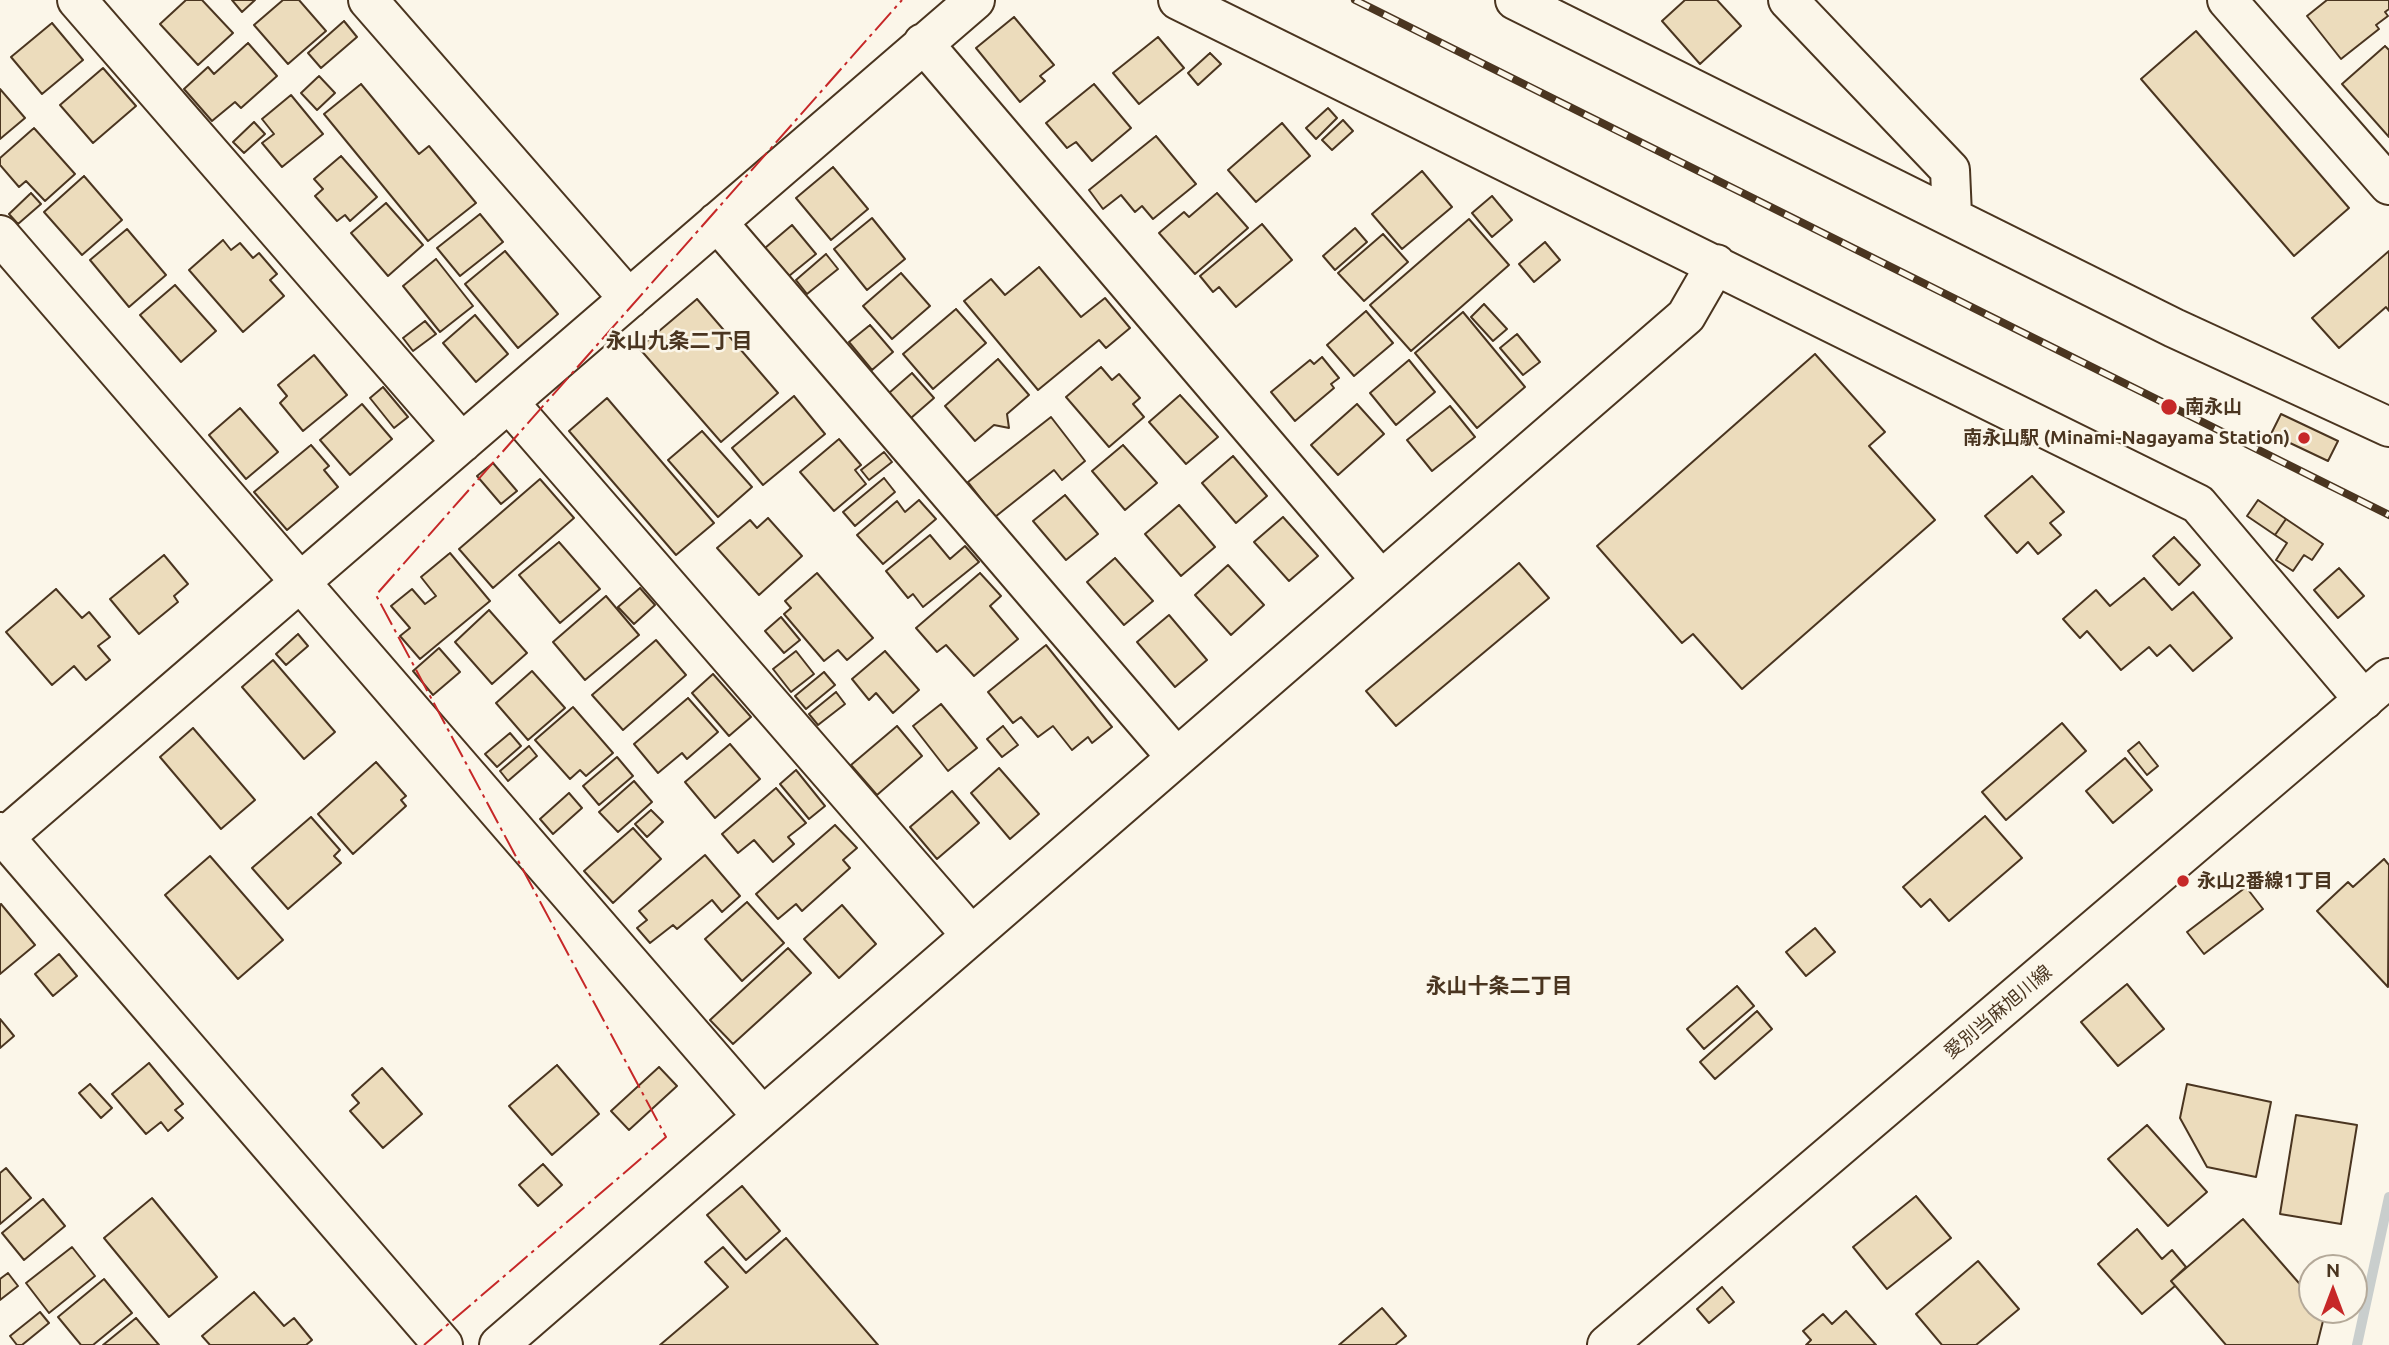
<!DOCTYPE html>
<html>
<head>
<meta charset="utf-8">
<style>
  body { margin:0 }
  #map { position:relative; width:2389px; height:1345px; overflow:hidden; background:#fbf6e9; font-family:Ubuntu,sans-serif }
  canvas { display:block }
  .north { position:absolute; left:2298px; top:1254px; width:70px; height:70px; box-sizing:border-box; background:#fbf6e9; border:2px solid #b4a999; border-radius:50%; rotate:0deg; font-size:19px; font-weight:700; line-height:28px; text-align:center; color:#4a3520 }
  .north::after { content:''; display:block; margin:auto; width:24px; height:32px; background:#c62828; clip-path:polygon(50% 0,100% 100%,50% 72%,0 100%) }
</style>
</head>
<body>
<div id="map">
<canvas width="2389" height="1345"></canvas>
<div class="north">N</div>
</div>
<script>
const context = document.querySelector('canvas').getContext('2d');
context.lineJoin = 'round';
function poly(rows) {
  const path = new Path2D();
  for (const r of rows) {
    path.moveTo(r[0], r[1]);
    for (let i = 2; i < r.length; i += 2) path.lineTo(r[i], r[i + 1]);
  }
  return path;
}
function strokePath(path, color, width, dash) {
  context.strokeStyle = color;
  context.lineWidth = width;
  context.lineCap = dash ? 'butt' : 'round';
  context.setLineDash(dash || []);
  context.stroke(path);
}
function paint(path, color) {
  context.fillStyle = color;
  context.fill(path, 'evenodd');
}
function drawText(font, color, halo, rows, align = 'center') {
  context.font = font + ' Ubuntu,"Noto Sans JP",sans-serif';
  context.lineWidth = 5;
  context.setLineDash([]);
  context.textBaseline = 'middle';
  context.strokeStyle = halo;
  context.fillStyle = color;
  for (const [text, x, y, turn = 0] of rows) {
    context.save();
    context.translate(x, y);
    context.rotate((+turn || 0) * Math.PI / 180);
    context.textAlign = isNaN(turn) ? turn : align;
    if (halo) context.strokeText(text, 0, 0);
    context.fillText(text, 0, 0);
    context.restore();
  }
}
strokePath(poly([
  [2357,1345,2389,1197]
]), '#c9cecd', 10);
const building = poly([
  [186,0,202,0,233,33,198,65,160,24,186,0],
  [232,0,255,0,242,12,232,0],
  [283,0,299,0,326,31,288,64,254,25,283,0],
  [1685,0,1717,0,1741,26,1700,64,1662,21,1685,0],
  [2327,0,2389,0,2389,9,2385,12,2388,16,2376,25,2379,29,2341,59,2307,16,2327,0],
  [1014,17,1054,65,1040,76,1045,81,1020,102,976,48,1014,17],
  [344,21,357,37,321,68,308,53,344,21],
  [52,23,83,60,42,94,11,57,52,23],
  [2196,31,2349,208,2294,256,2141,79,2196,31],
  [1158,37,1184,68,1139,104,1113,73,1158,37],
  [248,43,277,76,241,108,235,102,212,121,184,89,208,67,214,74,248,43],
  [2385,46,2389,50,2389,137,2342,84,2385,46],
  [1210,53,1221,64,1198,85,1188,73,1210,53],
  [103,68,136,106,93,143,60,105,103,68],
  [319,76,335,93,317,110,301,93,319,76],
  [361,84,419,154,429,146,476,203,428,241,324,114,361,84],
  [1094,84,1131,128,1092,161,1076,142,1067,148,1046,123,1094,84],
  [0,89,25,118,0,139,0,89],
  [291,95,323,134,282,167,262,143,274,134,262,119,291,95],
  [1328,108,1337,118,1316,139,1306,128,1328,108],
  [1343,120,1353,131,1332,150,1322,140,1343,120],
  [254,122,265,134,244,153,233,142,254,122],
  [1282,123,1310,156,1256,202,1228,170,1282,123],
  [34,128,75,174,45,201,26,181,19,187,0,165,0,158,34,128],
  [1156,136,1196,184,1153,219,1142,206,1135,212,1121,195,1103,209,1089,190,1156,136],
  [341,156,377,197,350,221,345,215,337,221,315,196,323,189,314,179,341,156],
  [833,167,868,209,831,240,796,198,833,167],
  [1422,171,1452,207,1402,249,1372,214,1422,171],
  [84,176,122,220,82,255,44,212,84,176],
  [31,193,41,204,18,224,9,214,31,193],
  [1217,193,1248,228,1195,274,1159,233,1184,212,1189,217,1217,193],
  [1492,196,1512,220,1492,237,1472,213,1492,196],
  [386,203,423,245,388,276,351,233,386,203],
  [480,214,503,242,460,276,437,248,480,214],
  [872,218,905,259,867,290,834,249,872,218],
  [1469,219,1509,265,1411,351,1370,305,1469,219],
  [1262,224,1292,260,1236,307,1219,287,1213,292,1200,276,1262,224],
  [792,225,816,254,789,276,765,248,792,225],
  [1355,228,1367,242,1335,270,1323,256,1355,228],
  [127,229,166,275,129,307,90,260,127,229],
  [1383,234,1408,262,1364,301,1338,273,1383,234],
  [223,240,231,250,240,243,253,258,259,253,277,274,270,280,284,296,243,332,189,270,223,240],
  [1545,242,1560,260,1534,282,1519,264,1545,242],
  [505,251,558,314,518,348,465,284,505,251],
  [2389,251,2389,311,2386,307,2339,348,2312,318,2389,251],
  [826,254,838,269,807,294,796,280,826,254],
  [436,259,473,306,440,332,403,286,436,259],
  [1039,267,1081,317,1105,298,1130,328,1106,348,1099,340,1038,390,964,301,991,279,1005,295,1039,267],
  [901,273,930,306,892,339,863,306,901,273],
  [175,285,216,331,181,362,140,315,175,285],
  [697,299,778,393,721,442,639,348,697,299],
  [1484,304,1507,329,1493,341,1471,317,1484,304],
  [956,309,986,343,933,389,903,354,956,309],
  [1366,311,1393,343,1354,376,1327,345,1366,311],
  [1463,312,1525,387,1477,428,1415,353,1463,312],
  [475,315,508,354,476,382,443,343,475,315],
  [425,321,436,334,413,351,403,338,425,321],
  [870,325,893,352,872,370,849,342,870,325],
  [1517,334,1540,362,1523,375,1500,348,1517,334],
  [1815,354,1885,432,1869,446,1935,520,1742,689,1693,634,1682,643,1597,546,1815,354],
  [314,355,347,395,303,431,280,403,287,396,278,385,314,355],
  [1322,357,1339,378,1331,384,1334,388,1295,421,1271,392,1310,360,1314,364,1322,357],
  [998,359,1029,395,1007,414,1009,428,994,425,975,441,945,406,998,359],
  [1409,360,1435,392,1396,425,1370,393,1409,360],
  [1101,367,1112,380,1119,374,1140,398,1133,404,1144,417,1109,447,1066,397,1101,367],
  [912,373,934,398,911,418,889,393,912,373],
  [383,387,408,417,394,428,370,398,383,387],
  [1180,395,1218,437,1186,464,1149,422,1180,395],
  [794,396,825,434,763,485,732,448,794,396],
  [607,398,714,523,676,555,569,431,607,398],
  [362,404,392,439,350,475,320,440,362,404],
  [1357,404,1384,434,1338,475,1311,445,1357,404],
  [1450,406,1475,437,1432,471,1407,440,1450,406],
  [240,408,278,452,246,479,209,435,240,408],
  [2281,414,2338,441,2328,461,2271,434,2281,414],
  [1051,417,1085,461,1062,480,1054,470,995,517,968,482,1051,417],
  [702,431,752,487,718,517,668,460,702,431],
  [839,439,861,465,855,470,866,484,834,511,800,472,839,439],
  [311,445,329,466,324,470,338,487,287,530,254,492,311,445],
  [1123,445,1157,483,1125,510,1092,471,1123,445],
  [884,452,892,462,869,480,861,470,884,452],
  [1233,456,1267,496,1236,523,1202,483,1233,456],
  [493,463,517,491,501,504,477,476,493,463],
  [2032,476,2064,512,2050,523,2061,535,2038,554,2028,542,2017,553,1985,516,2032,476],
  [884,478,895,492,855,526,843,512,884,478],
  [540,479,574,518,493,588,459,549,540,479],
  [1065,495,1098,534,1066,560,1033,521,1065,495],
  [919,500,936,519,883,564,857,535,897,501,905,512,919,500],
  [2258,500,2286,519,2275,535,2247,516,2258,500],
  [1179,505,1215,547,1181,576,1145,534,1179,505],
  [1283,517,1318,556,1289,581,1254,542,1283,517],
  [768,518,802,556,759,595,717,548,750,520,757,528,768,518],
  [2286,519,2323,544,2312,560,2304,555,2293,571,2276,560,2287,543,2275,535,2286,519],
  [930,535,950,559,965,546,979,562,923,607,913,594,908,598,886,571,930,535],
  [2174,537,2200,565,2179,585,2153,556,2174,537],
  [559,542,600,589,560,623,519,575,559,542],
  [450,553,490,601,420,659,400,636,410,628,391,606,412,589,425,604,436,596,421,577,450,553],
  [164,555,188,584,174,596,178,602,139,634,110,599,164,555],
  [1115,558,1153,601,1124,625,1087,582,1115,558],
  [1519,563,1549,598,1396,726,1366,691,1519,563],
  [1228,565,1264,605,1231,635,1195,595,1228,565],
  [2339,568,2364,596,2338,618,2314,590,2339,568],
  [817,573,873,638,847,660,838,650,824,661,784,614,791,608,785,601,817,573],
  [980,573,1001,596,990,606,1018,639,974,676,946,645,937,652,916,628,980,573],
  [2144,578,2172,610,2193,592,2232,638,2193,671,2170,645,2157,656,2149,647,2121,670,2087,631,2080,638,2063,619,2096,590,2110,606,2144,578],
  [640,588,655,605,634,624,618,607,640,588],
  [56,589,82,618,89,612,110,637,98,646,110,660,86,680,74,666,52,685,6,632,56,589],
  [606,596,639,635,585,680,553,642,606,596],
  [489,610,527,653,492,684,455,642,489,610],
  [1169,615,1207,660,1175,687,1137,642,1169,615],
  [781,617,800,640,784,653,765,631,781,617],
  [298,634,308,646,286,665,276,654,298,634],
  [656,640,686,675,623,730,592,695,656,640],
  [1046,645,1112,727,1092,743,1088,737,1072,750,1053,726,1038,737,1021,717,1013,723,988,692,1046,645],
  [439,648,460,672,433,695,413,671,439,648],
  [796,651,814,674,791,692,773,669,796,651],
  [885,651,919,690,893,713,876,693,869,700,852,679,885,651],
  [273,660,335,732,304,759,242,687,273,660],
  [532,671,565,708,528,740,496,703,532,671],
  [824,672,835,685,806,709,795,696,824,672],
  [713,674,751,717,729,736,692,693,713,674],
  [836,692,845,704,818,725,809,714,836,692],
  [688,698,718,732,687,759,682,753,658,773,634,744,688,698],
  [941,704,977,748,948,771,913,726,941,704],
  [573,707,613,753,586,776,580,770,570,779,535,740,573,707],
  [2062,723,2086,751,2006,820,1982,792,2062,723],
  [897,726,922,756,877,795,851,765,897,726],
  [1003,726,1018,745,1002,757,987,739,1003,726],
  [193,728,255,800,221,829,160,757,193,728],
  [510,733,521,746,497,767,485,754,510,733],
  [2139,742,2158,766,2147,775,2128,751,2139,742],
  [730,744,760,779,715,818,685,782,730,744],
  [529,746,537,756,508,781,500,771,529,746],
  [617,757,633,776,599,805,583,786,617,757],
  [2125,758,2152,790,2113,823,2086,791,2125,758],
  [376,762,406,796,401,800,406,806,353,854,318,814,376,762],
  [999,768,1039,814,1010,839,971,793,999,768],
  [796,770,825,806,809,819,780,784,796,770],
  [634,781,652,802,618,832,599,812,634,781],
  [776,788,806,823,788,837,794,844,773,862,754,840,738,853,722,834,776,788],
  [952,791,979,823,937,859,910,827,952,791],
  [569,793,582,808,553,834,540,819,569,793],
  [651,810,663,822,647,837,635,824,651,810],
  [1985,816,2022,858,1949,921,1930,899,1921,907,1903,887,1985,816],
  [311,817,340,850,334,856,341,863,288,909,252,868,311,817],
  [835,825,857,848,843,860,850,868,802,911,796,904,778,919,756,894,835,825],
  [633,828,661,859,613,903,584,871,633,828],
  [705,855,740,896,722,912,712,900,677,929,673,925,650,943,637,928,647,920,639,911,705,855],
  [210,856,283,940,238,979,165,895,210,856],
  [2384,859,2389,865,2388,987,2317,911,2348,882,2353,887,2384,859],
  [2246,887,2263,909,2204,954,2187,932,2246,887],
  [747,902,784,943,742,981,705,939,747,902],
  [1,904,35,945,0,974,0,905,1,904],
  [842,905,876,944,839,978,804,939,842,905],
  [1815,928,1835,952,1806,976,1786,952,1815,928],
  [788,948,811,973,733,1044,710,1020,788,948],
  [59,954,77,976,53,996,35,974,59,954],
  [2127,984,2164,1029,2118,1066,2081,1022,2127,984],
  [1737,986,1754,1006,1704,1049,1687,1029,1737,986],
  [1757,1011,1772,1029,1715,1079,1700,1062,1757,1011],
  [0,1019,14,1036,0,1048,0,1019],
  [149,1063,183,1104,175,1110,183,1118,168,1131,161,1122,146,1134,112,1094,149,1063],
  [557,1065,599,1114,552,1155,509,1106,557,1065],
  [659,1067,677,1086,629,1130,611,1111,659,1067],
  [382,1068,422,1114,383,1148,350,1111,359,1103,352,1095,382,1068],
  [90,1084,112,1108,101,1118,79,1093,90,1084],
  [2187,1084,2271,1102,2256,1177,2207,1167,2180,1118,2187,1084],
  [2296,1115,2357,1125,2341,1224,2280,1214,2296,1115],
  [2147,1125,2207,1192,2168,1226,2108,1159,2147,1125],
  [543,1164,562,1185,538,1206,519,1185,543,1164],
  [6,1168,31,1198,0,1224,0,1173,6,1168],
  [742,1186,780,1231,746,1260,707,1215,742,1186],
  [1916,1196,1951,1238,1887,1289,1853,1247,1916,1196],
  [152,1198,217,1277,169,1317,104,1238,152,1198],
  [43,1199,65,1226,24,1260,2,1233,43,1199],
  [2243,1219,2312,1298,2312,1310,2325,1313,2317,1345,2226,1345,2171,1281,2243,1219],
  [2137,1229,2162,1259,2172,1250,2186,1267,2171,1281,2175,1286,2142,1314,2098,1264,2137,1229],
  [786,1238,878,1345,660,1345,728,1287,705,1262,723,1247,746,1273,786,1238],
  [72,1247,95,1276,49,1313,26,1283,72,1247],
  [1978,1261,2019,1309,1976,1345,1942,1345,1916,1314,1978,1261],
  [8,1273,18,1286,0,1300,0,1279,8,1273],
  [104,1279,132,1313,93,1345,81,1345,58,1317,104,1279],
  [1722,1287,1734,1302,1709,1323,1697,1309,1722,1287],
  [254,1292,284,1326,294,1318,312,1340,306,1345,210,1345,202,1336,254,1292],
  [1382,1308,1406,1336,1395,1345,1339,1345,1382,1308],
  [1846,1311,1876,1345,1806,1345,1811,1340,1803,1331,1823,1314,1832,1324,1846,1311],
  [40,1312,49,1323,22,1345,17,1345,10,1336,40,1312],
  [136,1318,159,1345,103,1345,136,1318]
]);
paint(building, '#ecdcbc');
strokePath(building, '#4a3520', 2);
const minor = poly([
  [77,0,462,443],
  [368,0,629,299],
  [1178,0,2198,504,2364,700],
  [1515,0,2174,328,2389,427],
  [1788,0,1950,170,1952,215],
  [2227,0,2389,185],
  [923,43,1381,580],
  [717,222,1176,757],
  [0,235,762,1116],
  [509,403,971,935],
  [0,832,443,1345],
  [0,841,975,0],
  [499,1345,1686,316,1716,264]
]);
const major = poly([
  [1607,1345,2389,678]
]);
strokePath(minor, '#4a3520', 42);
strokePath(major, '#4a3520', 42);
strokePath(minor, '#fbf6e9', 38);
strokePath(major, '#fbf6e9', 38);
const rail = poly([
  [1355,0,2389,515]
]);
strokePath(rail, '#4a3520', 8);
strokePath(rail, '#fbf6e9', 5, [16]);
strokePath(poly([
  [424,1345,666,1137,376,595,902,0]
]), '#c62828', 2, [24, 5, 3.5, 5]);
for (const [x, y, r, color] of [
  [2169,407,9,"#c62828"],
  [2304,438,7,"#c62828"],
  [2183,881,7,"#c62828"]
]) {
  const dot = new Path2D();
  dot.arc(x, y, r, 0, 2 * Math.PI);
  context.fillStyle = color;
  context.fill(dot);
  strokePath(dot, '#fbf6e9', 2.5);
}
drawText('bold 19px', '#4a3520', '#fbf6e9', [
  ["南永山",2185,407],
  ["南永山駅 (Minami-Nagayama Station)",2290,438,"right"],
  ["永山2番線1丁目",2197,881]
], 'left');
drawText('19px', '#4a3520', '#fbf6e9', [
  ["愛別当麻旭川線",1998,1012,-40]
]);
drawText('bold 21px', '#4a3520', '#fbf6e9', [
  ["永山九条二丁目",679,341],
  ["永山十条二丁目",1499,986]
]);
</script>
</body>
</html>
